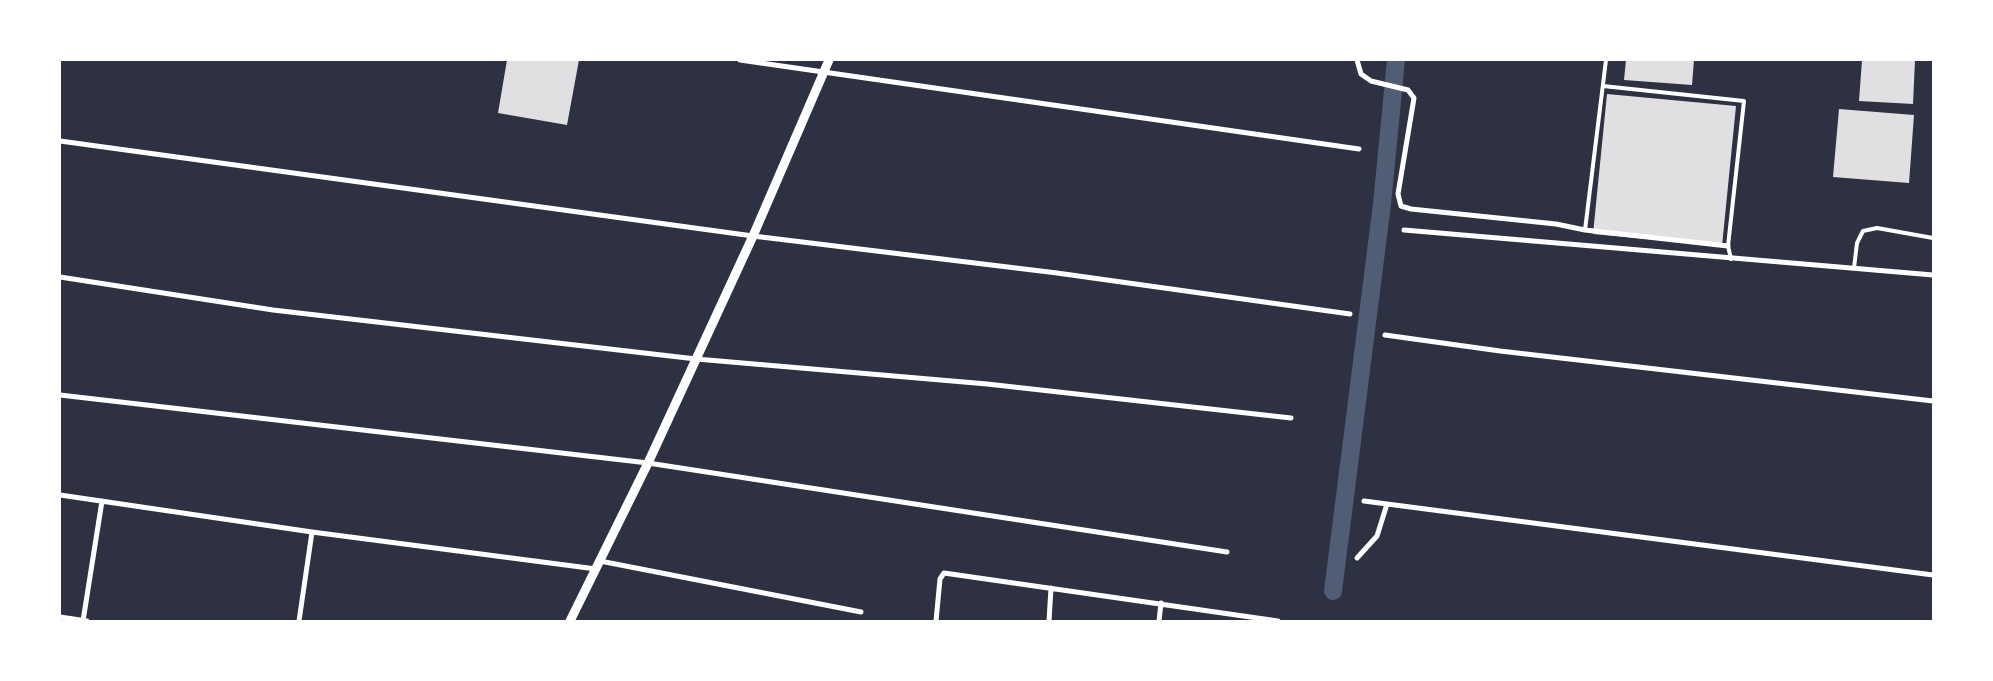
<!DOCTYPE html>
<html>
<head>
<meta charset="utf-8">
<style>
  body { margin:0 }
  #map { position:relative; width:1993px; height:681px; overflow:hidden; background:#2d3142; font-family:Spectral,serif }
  canvas { display:block }
  .frame { position:absolute; inset:0; border:61px solid #fff; pointer-events:none }
</style>
</head>
<body>
<div id="map">
<canvas width="1993" height="681"></canvas>
<div class="frame"></div>
</div>
<script>
const context = document.querySelector('canvas').getContext('2d');
context.lineJoin = 'round';
function poly(rows) {
  const path = new Path2D();
  for (const r of rows) {
    path.moveTo(r[0], r[1]);
    for (let i = 2; i < r.length; i += 2) path.lineTo(r[i], r[i + 1]);
  }
  return path;
}
function strokePath(path, color, width, dash) {
  context.strokeStyle = color;
  context.lineWidth = width;
  context.lineCap = dash ? 'butt' : 'round';
  context.setLineDash(dash || []);
  context.stroke(path);
}
function paint(path, color) {
  context.fillStyle = color;
  context.fill(path, 'evenodd');
}
strokePath(poly([
  [1333,591,1382,204,1396,60]
]), '#4f5d75', 18);
paint(poly([
  [507,60,579,60,567,125,498,113],
  [1626,60,1694,60,1692,85,1624,80],
  [1862,60,1915,60,1913,104,1859,101],
  [1607,94,1736,106,1722,246,1593,234],
  [1839,109,1914,115,1909,183,1833,177]
]), '#e0e0e3');
strokePath(poly([
  [1603,86,1744,101,1728,246,1731,259],
  [1585,230,1606,60],
  [1854,268,1857,243,1863,231,1877,228,1933,238]
]), '#fff', 4);
strokePath(poly([
  [740,60,1359,149],
  [1357,60,1361,74,1371,81,1408,90,1414,98,1398,194,1401,206,1411,209,1556,224,1585,230,1728,246],
  [60,141,753,236,1057,273,1350,314],
  [1404,230,1933,275],
  [60,277,273,310,696,359,987,384,1291,418],
  [1385,335,1500,351,1933,401],
  [60,395,648,463,1227,552],
  [60,495,312,532,596,569],
  [1364,501,1933,575],
  [1357,558,1377,536,1387,504],
  [600,561,861,612],
  [60,617,87,621],
  [83,621,102,501],
  [299,621,312,532],
  [936,621,940,579,944,573,1278,621],
  [1049,621,1051,588],
  [1159,621,1161,603]
]), '#fff', 5);
strokePath(poly([
  [570,621,648,463,753,236,829,60]
]), '#fff', 9);
</script>
</body>
</html>
